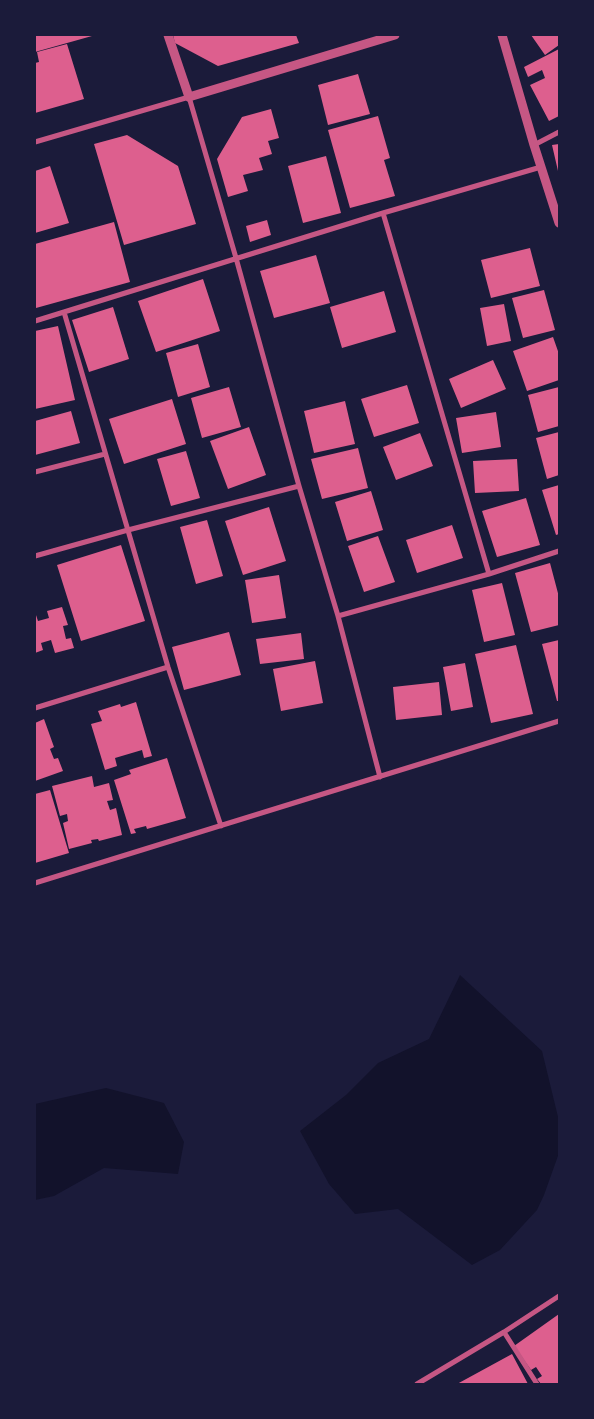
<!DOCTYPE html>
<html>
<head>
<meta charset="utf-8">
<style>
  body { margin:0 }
  #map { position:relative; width:594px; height:1419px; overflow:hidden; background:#1b1b3a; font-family:Overpass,sans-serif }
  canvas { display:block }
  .frame { position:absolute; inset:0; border:36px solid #1b1b3a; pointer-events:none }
</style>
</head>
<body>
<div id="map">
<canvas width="594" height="1419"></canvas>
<div class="frame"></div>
</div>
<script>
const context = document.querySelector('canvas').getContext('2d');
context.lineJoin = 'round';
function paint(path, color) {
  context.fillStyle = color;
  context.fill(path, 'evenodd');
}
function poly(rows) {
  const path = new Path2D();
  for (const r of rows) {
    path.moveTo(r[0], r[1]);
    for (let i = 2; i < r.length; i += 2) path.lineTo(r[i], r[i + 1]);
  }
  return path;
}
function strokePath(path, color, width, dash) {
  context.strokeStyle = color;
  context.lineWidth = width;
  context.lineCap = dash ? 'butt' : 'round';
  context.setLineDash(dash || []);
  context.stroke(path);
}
paint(poly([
  [460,975,542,1051,559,1121,559,1153,544,1195,537,1210,500,1250,472,1265,398,1209,355,1214,329,1184,300,1131,346,1095,378,1063,429,1039],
  [106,1088,164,1103,184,1142,178,1174,104,1168,54,1196,35,1200,35,1104]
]), '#12122b');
paint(poly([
  [35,35,92,35,92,36,35,52],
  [173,35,296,35,299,43,218,66,175,43],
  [531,35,559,35,559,45,545,55],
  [67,44,84,99,35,113,35,63,39,62,37,52],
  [559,49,559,116,549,121,530,85,545,78,542,70,528,77,524,67],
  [358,74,370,114,328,125,318,85],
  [271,109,279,138,268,141,272,154,259,158,263,170,243,175,248,191,228,197,217,159,242,117],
  [378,116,390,158,384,160,395,196,350,208,328,130],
  [127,135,178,166,196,224,124,245,94,144],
  [559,144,559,171,558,171,552,145],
  [326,156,341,213,303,223,288,166],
  [50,166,69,223,35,233,35,171],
  [267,220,271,235,250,242,246,226],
  [114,222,130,282,36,308,35,244],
  [530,248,540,286,491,298,481,260],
  [316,255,330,303,274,318,260,271],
  [203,279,220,331,156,352,138,301],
  [544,290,555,330,523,338,512,298],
  [384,291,396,332,342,348,330,307],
  [504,304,511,341,487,346,480,308],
  [113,307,129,359,89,372,72,320],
  [58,326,75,400,35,409,35,331],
  [553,337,559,354,559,380,527,391,513,351],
  [198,344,210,387,178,397,166,353],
  [493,360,506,389,461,408,449,379],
  [407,385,419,423,374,437,361,399],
  [229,387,241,427,202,438,191,398],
  [559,387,559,426,538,432,528,395],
  [172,399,186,444,124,464,109,419],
  [345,401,355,444,314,453,304,411],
  [71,411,80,443,35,455,35,421],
  [496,412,501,447,462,453,456,418],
  [249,427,266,475,228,489,210,441],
  [559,432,559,475,547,479,536,438],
  [420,433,433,466,396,480,383,447],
  [358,448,368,488,322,499,311,459],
  [186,451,200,498,171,506,157,459],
  [517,459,519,491,475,493,473,461],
  [559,485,559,534,556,535,542,490],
  [371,491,383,530,347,541,335,502],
  [526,498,540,545,497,557,482,511],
  [269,507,286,561,243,575,225,521],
  [207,520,223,576,196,584,180,527],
  [452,525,463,558,417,573,406,540],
  [378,536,395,582,364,592,348,546],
  [121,545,145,621,81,641,57,565],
  [550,563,559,597,559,625,531,632,515,573],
  [279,575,286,618,252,623,245,580],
  [502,583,515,635,484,642,472,590],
  [62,607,68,625,63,626,66,639,71,638,74,648,55,653,51,640,41,643,43,650,35,653,35,612,38,621,49,618,47,611],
  [229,632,241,675,184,690,172,647],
  [301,633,304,659,260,664,256,639],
  [559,640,559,701,557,701,542,644],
  [516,645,533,714,491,723,475,654],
  [315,661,323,703,281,711,273,669],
  [465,663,473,707,451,711,443,667],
  [439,682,442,715,396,720,393,687],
  [136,702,152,756,144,758,142,750,115,758,117,766,105,770,91,724,102,721,98,711,120,704,121,707],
  [44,719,54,747,50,749,54,759,58,758,63,771,35,781,35,723],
  [167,758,186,818,147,829,146,826,134,829,136,833,131,834,114,780,131,774,129,770],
  [92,776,94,787,109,783,113,800,107,801,110,810,116,808,122,835,99,841,98,839,91,840,92,843,69,849,63,823,68,821,67,814,60,816,52,786],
  [50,790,69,853,35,863,35,794],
  [559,1314,559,1384,541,1384,537,1379,542,1376,536,1367,531,1370,514,1346],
  [512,1354,528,1384,457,1384]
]), '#dd5f8e');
strokePath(poly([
  [35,142,189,97,236,258,299,486,338,616,380,777],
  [534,145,559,132],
  [383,213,489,574],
  [64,312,168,667,221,826],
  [35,321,383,213,541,167],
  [35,472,105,454],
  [35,556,128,530,299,486],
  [338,616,489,574,559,551],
  [35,708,168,667],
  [35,883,559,721],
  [504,1332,537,1384],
  [417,1384,504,1332,559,1296]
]), '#c65784', 5);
strokePath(poly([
  [168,35,189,97,395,35],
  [502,35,534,145,559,223]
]), '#c65784', 9);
</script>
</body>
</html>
